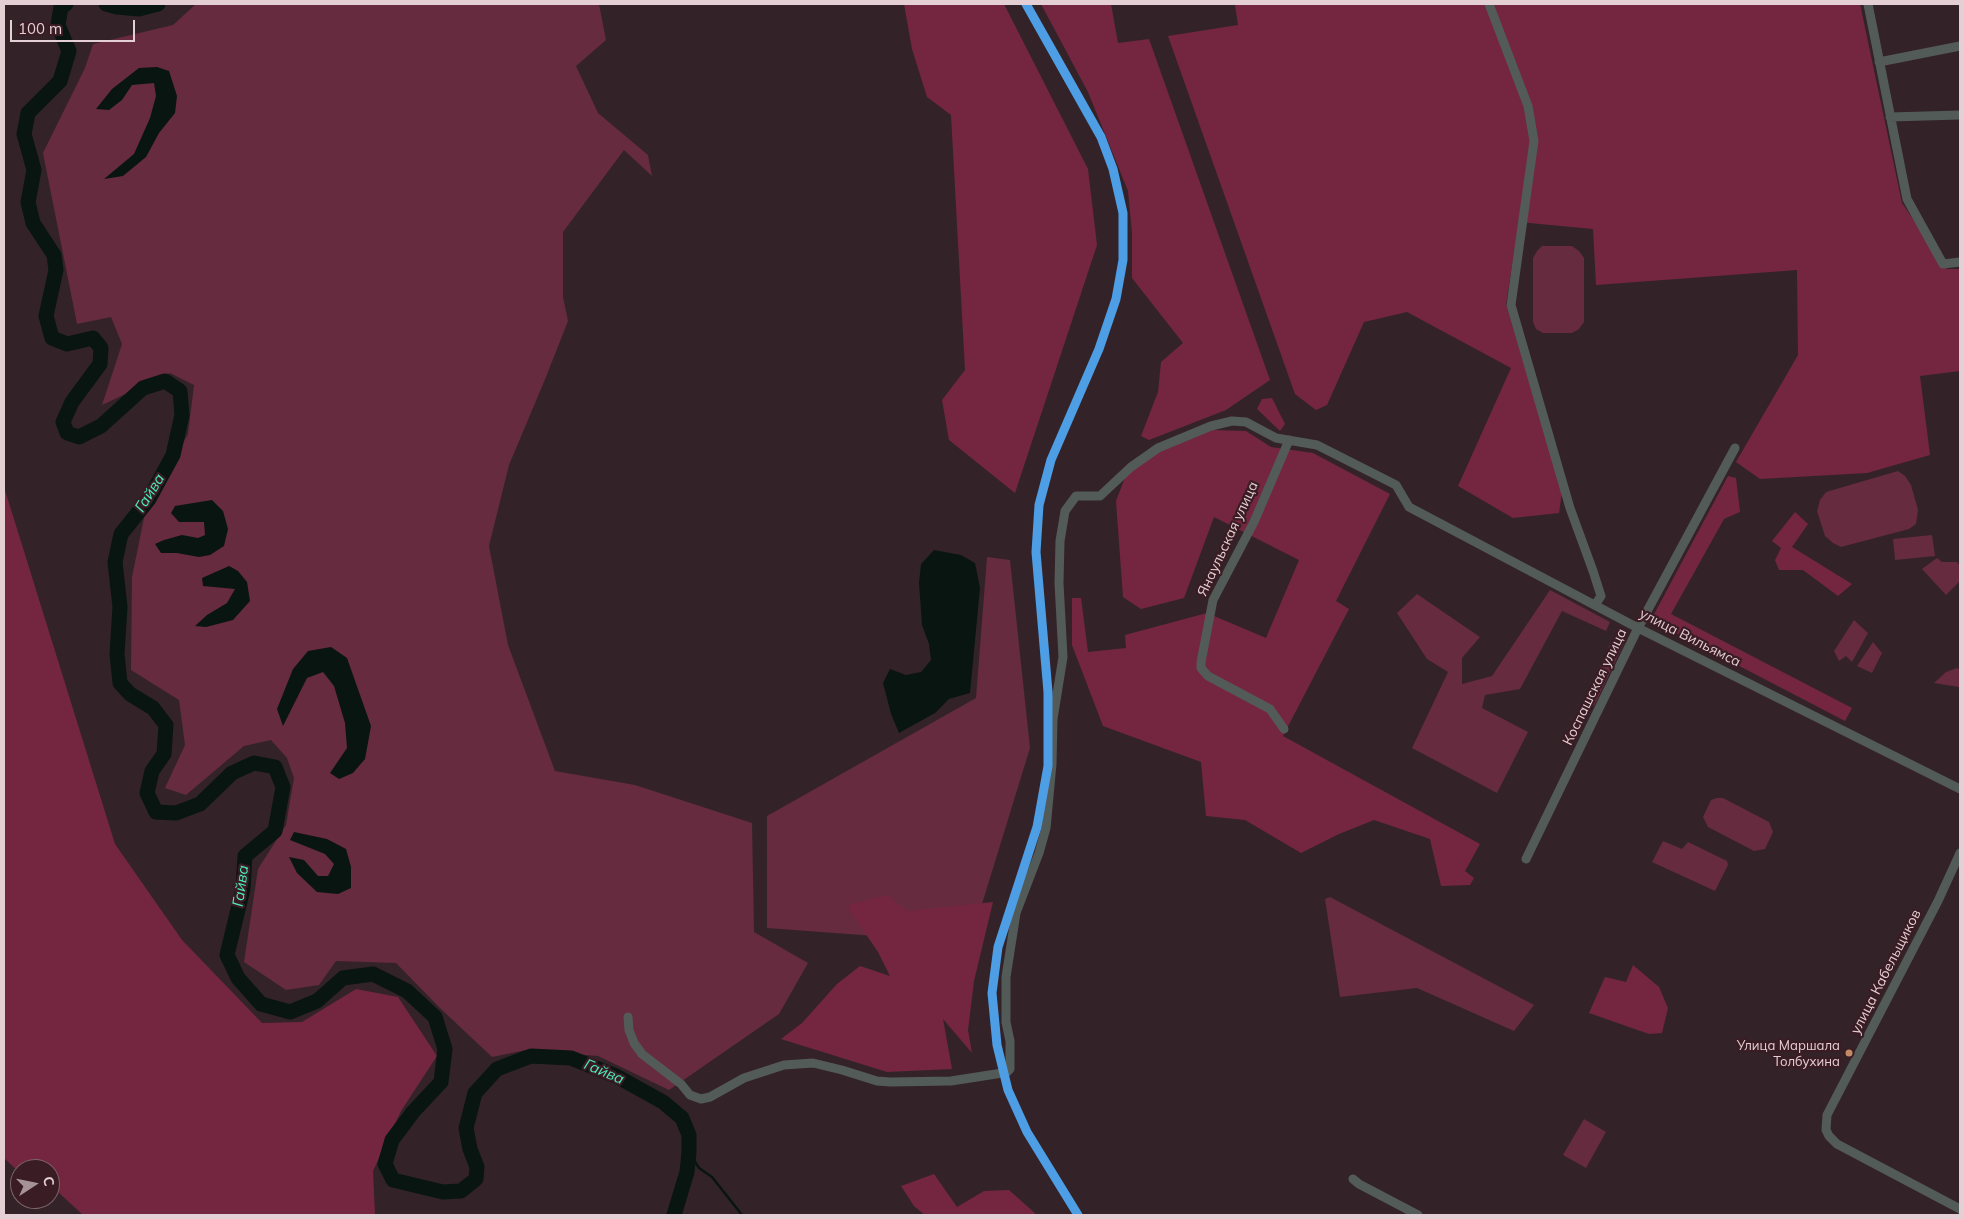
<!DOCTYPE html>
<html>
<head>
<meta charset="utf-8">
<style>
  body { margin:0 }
  #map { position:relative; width:1964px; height:1219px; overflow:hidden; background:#332328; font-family:Mulish,sans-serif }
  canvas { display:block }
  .frame { position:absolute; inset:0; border:5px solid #e4cfd4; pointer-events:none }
  .north { position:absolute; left:10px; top:1159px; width:50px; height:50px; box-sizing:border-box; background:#3a1c25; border:1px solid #7e646b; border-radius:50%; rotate:79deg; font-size:14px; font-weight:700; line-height:20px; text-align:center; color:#e4cfd4 }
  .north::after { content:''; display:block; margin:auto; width:18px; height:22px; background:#a69398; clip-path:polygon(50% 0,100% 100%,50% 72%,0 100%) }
  .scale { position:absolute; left:10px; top:20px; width:125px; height:22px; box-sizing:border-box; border:2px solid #e4cfd4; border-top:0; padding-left:6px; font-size:15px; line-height:18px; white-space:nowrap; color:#e4cfd4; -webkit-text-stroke:4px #3a1c25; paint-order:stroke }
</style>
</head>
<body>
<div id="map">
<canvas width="1964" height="1219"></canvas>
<div class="frame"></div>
<div class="north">С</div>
<div class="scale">100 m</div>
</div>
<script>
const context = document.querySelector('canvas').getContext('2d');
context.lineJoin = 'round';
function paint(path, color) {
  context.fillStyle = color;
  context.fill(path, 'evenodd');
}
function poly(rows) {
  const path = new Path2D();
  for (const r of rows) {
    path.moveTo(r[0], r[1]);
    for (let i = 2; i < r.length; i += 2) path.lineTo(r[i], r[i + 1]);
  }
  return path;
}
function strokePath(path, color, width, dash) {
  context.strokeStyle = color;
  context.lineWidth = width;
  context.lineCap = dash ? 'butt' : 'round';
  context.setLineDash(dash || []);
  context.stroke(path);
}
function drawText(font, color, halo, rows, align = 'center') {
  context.font = font + ' Mulish,sans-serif';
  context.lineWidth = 4.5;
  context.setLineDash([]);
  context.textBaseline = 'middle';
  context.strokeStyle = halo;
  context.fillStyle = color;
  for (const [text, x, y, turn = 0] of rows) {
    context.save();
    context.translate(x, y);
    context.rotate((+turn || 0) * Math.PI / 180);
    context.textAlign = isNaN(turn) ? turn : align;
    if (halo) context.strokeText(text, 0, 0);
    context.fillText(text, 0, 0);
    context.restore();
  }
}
paint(poly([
  [196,4,599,4,606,40,576,66,598,113,648,155,652,176,624,150,563,232,563,297,568,321,546,377,509,465,489,546,508,645,555,771,635,785,752,823,754,932,808,963,779,1014,669,1090,598,1056,526,1050,492,1057,441,1009,396,963,336,961,319,985,286,990,244,962,258,869,286,825,294,778,287,758,271,740,244,746,186,795,165,788,185,745,179,700,131,670,132,577,145,513,188,434,194,385,170,373,102,405,122,344,111,317,77,324,43,153,85,68,93,44,173,25],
  [1542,246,1572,246,1579,251,1584,258,1584,322,1579,329,1572,333,1543,333,1536,329,1533,322,1533,258,1537,251],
  [1898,471,1905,476,1911,485,1918,510,1916,524,1909,529,1841,547,1833,543,1825,536,1817,511,1820,500,1826,492],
  [1932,535,1935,556,1895,560,1893,539],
  [987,557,1010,560,1030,748,970,943,767,928,767,816,976,698],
  [1937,558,1942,562,1957,562,1960,566,1960,581,1946,595,1922,569],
  [1550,590,1610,622,1606,631,1562,611,1520,689,1485,695,1482,708,1528,732,1497,793,1412,748,1448,672,1427,659,1397,613,1417,594,1480,637,1462,658,1462,684,1492,676],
  [1854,620,1868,633,1852,662,1846,656,1839,661,1834,651],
  [1626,639,1594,706,1586,701,1611,642],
  [1873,642,1882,653,1872,673,1857,666],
  [1957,668,1960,670,1959,687,1934,683,1946,672],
  [1717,798,1723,798,1769,822,1773,832,1765,849,1754,851,1708,827,1703,817,1711,800],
  [1663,841,1682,849,1688,842,1727,861,1728,865,1715,891,1652,862],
  [1330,897,1534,1005,1514,1031,1417,988,1340,997,1325,899],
  [1584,1119,1606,1132,1586,1168,1563,1155]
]), '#662b3e');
paint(poly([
  [904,4,1004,4,1088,169,1097,245,1015,493,949,440,942,400,965,370,951,115,927,97,912,49],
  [1041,4,1111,4,1118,43,1149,39,1270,380,1226,410,1149,440,1141,436,1158,392,1161,362,1183,343,1132,278,1132,233,1128,191,1088,92],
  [1244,4,1860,4,1902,203,1947,269,1960,269,1960,371,1920,376,1930,455,1867,473,1760,479,1736,462,1798,355,1797,270,1596,285,1593,229,1519,222,1506,304,1562,492,1559,513,1513,518,1458,486,1511,368,1407,312,1364,322,1327,405,1316,410,1295,394,1168,36,1238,25,1235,5],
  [1272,398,1285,424,1280,431,1257,409,1262,399],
  [1212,430,1246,431,1271,447,1313,453,1390,494,1336,601,1349,609,1283,736,1480,844,1465,871,1474,878,1470,885,1441,886,1430,839,1374,820,1339,834,1301,853,1245,820,1206,816,1201,762,1103,726,1072,645,1072,598,1081,598,1088,652,1126,648,1125,635,1207,613,1266,638,1299,560,1214,517,1184,598,1141,609,1123,597,1116,501,1126,475,1159,452],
  [1728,476,1736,478,1740,512,1724,519,1671,614,1852,708,1845,721,1651,620],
  [4,487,115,844,182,940,262,1023,302,1022,356,989,398,997,437,1056,401,1111,373,1171,375,1215,83,1215,56,1190,50,1189,50,1169,20,1169,20,1173,4,1158],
  [1795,512,1808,524,1792,547,1852,584,1838,596,1803,570,1779,570,1775,560,1781,548,1772,541],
  [887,895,907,911,993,902,974,981,968,1030,972,1053,943,1019,952,1069,887,1072,781,1039,802,1023,837,984,860,966,890,976,878,952,850,911,848,905],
  [1633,965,1659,987,1668,1008,1662,1033,1649,1034,1589,1013,1605,977,1626,982],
  [934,1174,957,1207,984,1191,1009,1190,1037,1215,925,1215,914,1206,901,1186]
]), '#742641');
paint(poly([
  [157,67,169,71,177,96,175,113,159,133,146,157,123,176,104,179,134,154,150,118,156,96,154,83,132,85,122,100,109,110,96,109,112,89,139,68],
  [212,500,223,511,228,529,224,546,210,555,199,557,177,553,161,553,155,544,164,540,182,535,198,538,205,535,204,522,179,522,171,513,175,506],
  [934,550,961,555,975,563,980,588,970,693,949,699,935,713,899,733,891,714,883,683,890,669,906,675,921,672,931,660,929,644,922,625,919,583,921,564],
  [229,566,238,571,247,582,250,601,233,620,206,627,195,626,207,615,227,603,235,589,203,586,202,578],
  [331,647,347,658,371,726,365,759,353,773,339,779,330,773,347,748,345,723,334,686,323,672,307,678,283,726,277,709,293,669,308,651],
  [294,832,327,839,346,849,351,867,351,888,338,894,317,892,297,873,289,857,304,860,318,876,328,876,334,864,325,854,290,840]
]), '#091510');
strokePath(poly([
  [689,1152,699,1168,712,1177,742,1215]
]), '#091510', 2.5);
strokePath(poly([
  [66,4,61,7,58,25,69,51,60,81,28,113,24,134,34,170,28,202,33,223,54,255,56,270,46,316,52,338,67,344,93,338,101,348,100,364,72,402,63,422,67,433,79,437,101,426,143,388,165,381,180,391,182,415,173,455,149,499,121,534,115,562,120,607,117,654,120,683,130,694,153,708,166,725,164,754,152,771,147,793,156,812,176,813,200,804,232,773,254,763,275,767,283,787,275,831,245,856,243,889,227,955,238,978,261,1004,290,1012,317,1001,343,978,373,974,407,991,435,1017,445,1049,441,1082,413,1112,392,1140,385,1164,393,1180,443,1192,461,1191,476,1179,477,1167,470,1149,466,1128,475,1093,497,1069,531,1056,571,1058,616,1076,663,1102,682,1118,689,1135,689,1152,687,1172,674,1215],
  [106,4,117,7,139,9,158,4]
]), '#091510', 15);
strokePath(poly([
  [1489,4,1528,106,1534,141,1511,305,1570,508,1593,571,1601,596,1595,605],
  [1868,4,1907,199,1943,264,1960,262],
  [1879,62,1960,46],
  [1890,117,1960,115],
  [1284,729,1270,709,1208,676,1201,668,1201,662,1213,600,1254,522,1289,440],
  [1960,853,1938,901,1827,1115,1826,1130,1829,1136,1837,1144,1960,1209],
  [1526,859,1638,628,1735,448],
  [628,1017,629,1030,634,1043,642,1054,681,1084,690,1095,701,1099,710,1097,744,1078,784,1065,813,1063,842,1070,877,1081,890,1082,951,1081,996,1074,1007,1072,1010,1069,1010,1041,1006,1022,1006,977,1016,913,1039,853,1046,828,1052,764,1053,719,1063,657,1059,583,1060,541,1065,511,1076,496,1100,496,1131,467,1158,448,1211,426,1232,421,1246,422,1276,438,1317,445,1396,485,1409,507,1638,628,1960,789],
  [1353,1179,1359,1184,1418,1215]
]), '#535b58', 9);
strokePath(poly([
  [1026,4,1101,137,1113,169,1123,213,1123,260,1116,299,1099,349,1051,460,1039,505,1036,552,1048,692,1048,766,1037,827,998,947,992,993,997,1045,1008,1090,1027,1132,1078,1215]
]), '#4d9ee5', 9);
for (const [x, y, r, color] of [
  [1849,1053,4.5,"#c18c65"]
]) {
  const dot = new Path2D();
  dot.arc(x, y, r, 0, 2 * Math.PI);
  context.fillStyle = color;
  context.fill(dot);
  strokePath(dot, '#3a1c25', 2);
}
drawText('13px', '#e4cfd4', '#3a1c25', [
  ["Улица Маршала",1840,1046],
  ["Толбухина",1840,1062]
], 'right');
drawText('14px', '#e4cfd4', '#3a1c25', [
  ["Янаульская улица",1228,539,-65],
  ["улица Вильямса",1690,638,27],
  ["Коспашская улица",1595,687,-64],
  ["улица Кабельщиков",1886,972,-63]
]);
drawText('italic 15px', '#4befbb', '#3a1c25', [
  ["Гайва",150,493,-58],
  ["Гайва",241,886,-82],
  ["Гайва",604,1072,23]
]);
</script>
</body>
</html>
